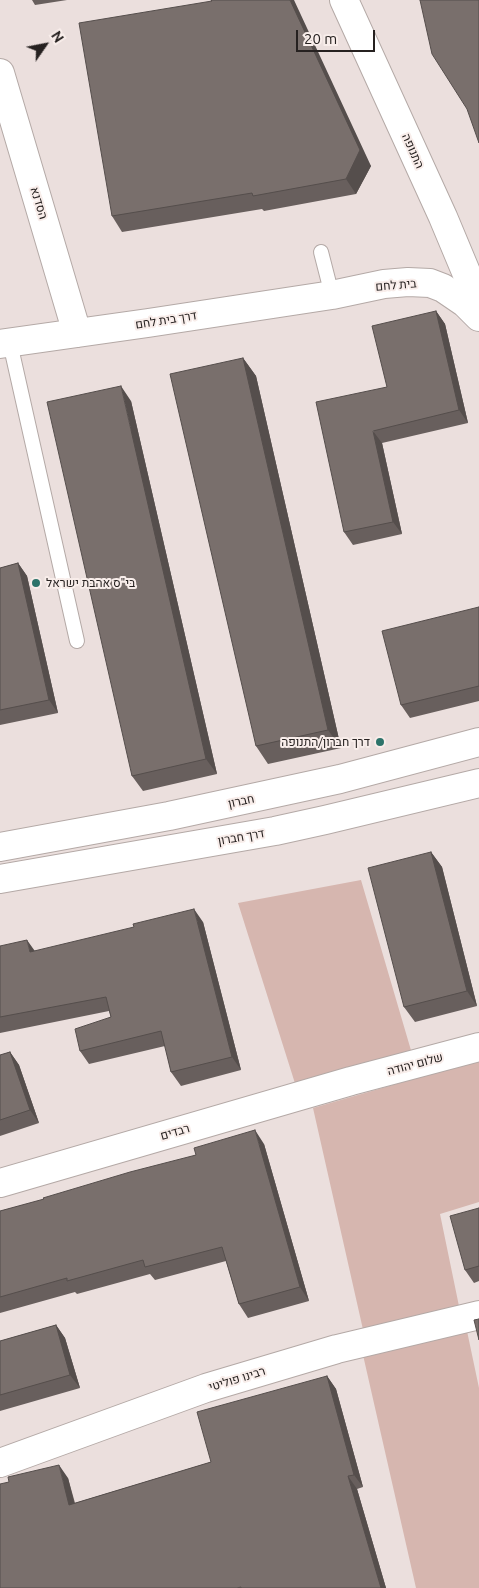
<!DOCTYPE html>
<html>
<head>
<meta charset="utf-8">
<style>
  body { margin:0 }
  #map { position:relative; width:479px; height:1588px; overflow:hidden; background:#ebdfdd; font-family:Ubuntu,sans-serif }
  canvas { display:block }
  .north { position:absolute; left:20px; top:20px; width:50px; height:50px; -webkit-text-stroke:4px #f8edea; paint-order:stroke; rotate:57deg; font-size:14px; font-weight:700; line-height:20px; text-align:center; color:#262120 }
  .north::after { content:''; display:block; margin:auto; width:18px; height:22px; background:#262120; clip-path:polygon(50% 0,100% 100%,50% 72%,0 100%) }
  .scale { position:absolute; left:296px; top:30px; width:79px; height:22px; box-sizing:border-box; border:2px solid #262120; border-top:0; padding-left:6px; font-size:15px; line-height:18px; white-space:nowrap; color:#262120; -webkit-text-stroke:4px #f8edea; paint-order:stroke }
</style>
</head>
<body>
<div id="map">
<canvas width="479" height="1588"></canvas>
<div class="north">N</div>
<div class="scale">20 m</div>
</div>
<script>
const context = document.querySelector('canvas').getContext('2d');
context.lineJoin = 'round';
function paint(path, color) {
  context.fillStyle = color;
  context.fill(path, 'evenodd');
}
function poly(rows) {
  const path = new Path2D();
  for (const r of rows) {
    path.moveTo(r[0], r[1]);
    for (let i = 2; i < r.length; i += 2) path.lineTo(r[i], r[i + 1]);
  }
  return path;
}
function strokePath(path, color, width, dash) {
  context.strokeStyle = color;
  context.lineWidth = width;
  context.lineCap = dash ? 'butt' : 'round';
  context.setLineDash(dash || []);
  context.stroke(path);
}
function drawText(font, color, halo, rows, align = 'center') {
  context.font = font + ' Ubuntu,Heebo,sans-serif';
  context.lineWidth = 4;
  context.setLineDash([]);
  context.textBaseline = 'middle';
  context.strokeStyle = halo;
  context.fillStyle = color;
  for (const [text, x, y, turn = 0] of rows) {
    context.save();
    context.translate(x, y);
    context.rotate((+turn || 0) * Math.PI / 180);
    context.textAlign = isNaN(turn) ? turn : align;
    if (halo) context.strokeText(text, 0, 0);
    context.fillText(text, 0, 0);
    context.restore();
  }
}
paint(poly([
  [361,880,415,1064,299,1096,238,903],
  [479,1060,479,1202,440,1214,460,1311,364,1334,313,1108],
  [467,1331,479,1388,479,1588,416,1588,363,1355]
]), '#d6b6af');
const service = poly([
  [321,252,332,295],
  [10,343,77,641]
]);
const minor = poly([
  [0,73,77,333],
  [0,344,148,323,332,295,384,284,408,282,430,283,443,288,465,303,479,317],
  [0,1183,351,1081,479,1047],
  [0,1463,206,1388,337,1349,479,1315]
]);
const tertiary = poly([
  [344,0,443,217,479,303]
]);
const trunk = poly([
  [0,847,169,816,340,779,479,742],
  [0,879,275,831,325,820,479,783]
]);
strokePath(service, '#b4a9a6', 16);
strokePath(minor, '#b4a9a6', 30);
strokePath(tertiary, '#b4a9a6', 30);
strokePath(trunk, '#b4a9a6', 30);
strokePath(service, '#fff', 14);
strokePath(minor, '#fff', 28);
strokePath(tertiary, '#fff', 28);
strokePath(trunk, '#fff', 28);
paint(poly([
  [32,0,67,0,35,5],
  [212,1,371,166,356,194,264,211,262,209,122,232,112,216],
  [436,311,445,324,468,423,382,443,402,534,353,545,344,532,387,387],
  [243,358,256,376,341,748,268,764,256,746],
  [131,401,217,774,143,791,132,776],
  [18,563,27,576,58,713,0,725,0,568],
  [479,607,479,701,410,718,401,705],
  [431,852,442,867,477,1006,415,1022,404,1007],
  [203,922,241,1070,181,1086,171,1072,165,1046,89,1064,80,1051,111,1017,109,1011,0,1033,0,946,35,951],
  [10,1052,19,1065,39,1123,0,1136,0,1055],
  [264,1144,309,1301,248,1318,239,1304,226,1261,155,1280,150,1274,77,1294,75,1292,0,1313,0,1211],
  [479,1208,479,1281,474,1283,465,1270],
  [56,1325,65,1338,80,1388,0,1411,0,1341],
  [327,1376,336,1389,363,1487,357,1489,386,1588,0,1588,68,1478,75,1503,211,1462]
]), '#685f5d');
paint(poly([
  [290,0,294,0,371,166,356,194,346,179],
  [436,311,445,324,468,423,459,410],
  [243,358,256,376,341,748,328,730],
  [121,386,131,401,217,774,206,759],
  [373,431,382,443,402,534,393,522],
  [18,563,27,576,58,713,49,700],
  [431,852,442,867,477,1006,467,991],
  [194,909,203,922,241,1070,232,1057],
  [27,940,37,954,30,952],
  [10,1052,19,1065,39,1123,30,1110],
  [255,1130,264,1144,309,1301,300,1287],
  [56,1325,65,1338,80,1388,70,1375],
  [327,1376,336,1389,363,1487,354,1475],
  [59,1465,68,1478,78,1518,69,1505],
  [348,1476,357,1489,386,1588,381,1588]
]), '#554e4c');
const building = poly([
  [211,0,290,0,360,150,346,179,253,196,252,193,112,216,79,23,212,1,211,0],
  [420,0,479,0,479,143,467,109,432,54,420,0],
  [436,311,459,410,373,431,393,522,344,532,316,402,387,387,372,326,436,311],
  [243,358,328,730,256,746,170,374,243,358],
  [121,386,206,759,132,776,47,402,121,386],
  [18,563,49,700,0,710,0,568,18,563],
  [479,607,479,686,401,705,382,631,479,607],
  [431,852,467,991,404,1007,368,868,431,852],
  [194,909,232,1057,171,1072,161,1031,80,1051,75,1029,111,1017,106,997,0,1017,0,946,27,940,30,952,134,927,133,924,194,909],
  [10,1052,30,1110,0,1120,0,1055,10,1052],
  [255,1130,300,1287,239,1304,222,1247,145,1267,143,1260,67,1281,67,1278,0,1297,0,1211,44,1199,43,1198,130,1172,196,1155,194,1148,255,1130],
  [479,1208,479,1266,465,1270,450,1216,479,1208],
  [479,1319,479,1340,474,1320,479,1319],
  [56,1325,70,1375,0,1395,0,1341,56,1325],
  [327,1376,354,1475,348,1476,381,1588,241,1588,241,1587,237,1588,0,1588,0,1484,9,1482,8,1477,59,1465,69,1505,211,1462,197,1412,327,1376]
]);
paint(building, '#796f6c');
strokePath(building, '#554e4c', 1);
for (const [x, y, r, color] of [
  [36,583,5,"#2c736a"],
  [380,742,5,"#2c736a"]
]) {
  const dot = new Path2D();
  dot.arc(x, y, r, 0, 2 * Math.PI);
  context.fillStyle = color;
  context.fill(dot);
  strokePath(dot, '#f8edea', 2);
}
drawText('12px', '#262120', '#f8edea', [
  ["התנופה",413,151,66],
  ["הסדנא",39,203,73],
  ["בית לחם",396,285,-5],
  ["דרך בית לחם",166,320,-9],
  ["חברון",241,801,-12],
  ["דרך חברון",241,837,-10],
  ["שלום יהודה",415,1064,-15],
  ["רבדים",175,1132,-16],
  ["רבינו פוליטי",237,1379,-17]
]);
drawText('12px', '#262120', '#f8edea', [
  ["בי\"ס אהבת ישראל",46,583],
  ["דרך חברון/התנופה",370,742,"right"]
], 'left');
</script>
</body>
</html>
